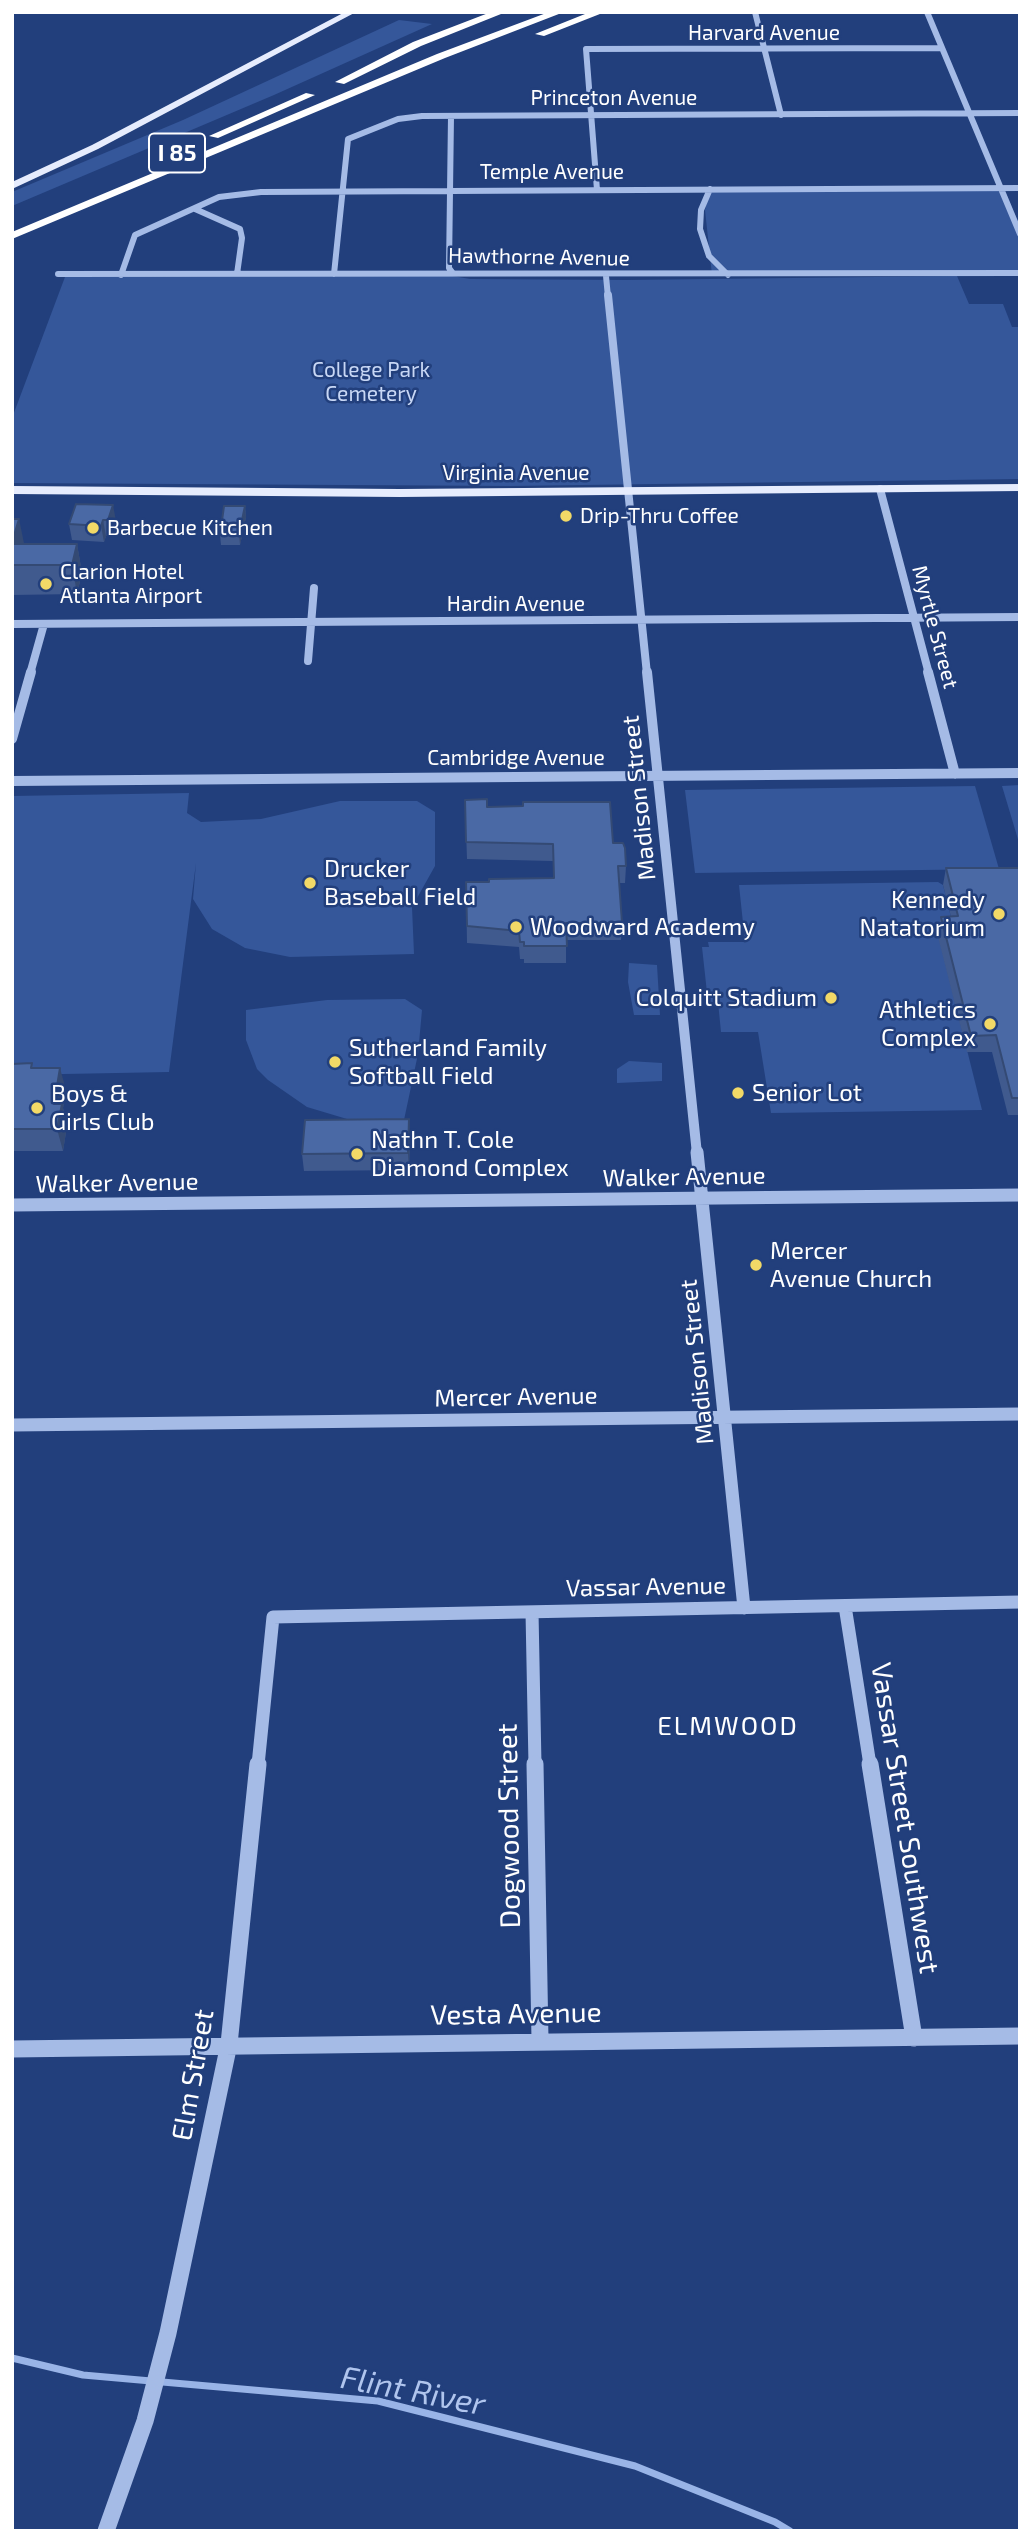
<!DOCTYPE html>
<html>
<head>
<meta charset="utf-8">
<style>
  body { margin:0 }
  #map { position:relative; width:1032px; height:2543px; overflow:hidden; background:#223f7c; font-family:"Exo 2",sans-serif }
  canvas { display:block }
  .frame { position:absolute; inset:0; border:14px solid #fff; pointer-events:none }
</style>
</head>
<body>
<div id="map">
<canvas width="1032" height="2543"></canvas>
<div class="frame"></div>
</div>
<script>
const context = document.querySelector('canvas').getContext('2d');
context.lineJoin = 'round';
function paint(path, color) {
  context.fillStyle = color;
  context.fill(path, 'evenodd');
}
function poly(rows) {
  const path = new Path2D();
  for (const r of rows) {
    path.moveTo(r[0], r[1]);
    for (let i = 2; i < r.length; i += 2) path.lineTo(r[i], r[i + 1]);
  }
  return path;
}
function strokePath(path, color, width, dash) {
  context.strokeStyle = color;
  context.lineWidth = width;
  context.lineCap = dash ? 'butt' : 'round';
  context.setLineDash(dash || []);
  context.stroke(path);
}
function drawText(font, color, halo, rows, align = 'center') {
  context.font = font + ' "Exo 2",sans-serif';
  context.lineWidth = 5;
  context.setLineDash([]);
  context.textBaseline = 'middle';
  context.strokeStyle = halo;
  context.fillStyle = color;
  for (const [text, x, y, turn = 0] of rows) {
    context.save();
    context.translate(x, y);
    context.rotate((+turn || 0) * Math.PI / 180);
    context.textAlign = isNaN(turn) ? turn : align;
    if (halo) context.strokeText(text, 0, 0);
    context.fillText(text, 0, 0);
    context.restore();
  }
}
paint(poly([
  [399,20,432,24,274,95,12,206,12,192,183,120],
  [1003,186,1020,226,1020,274,712,275,705,210,709,192],
  [447,275,470,279,627,280,957,276,969,304,1003,304,1012,327,1020,327,1020,479,511,486,12,483,12,418,65,277],
  [1020,785,1020,846,1002,786],
  [975,786,999,869,695,873,685,790],
  [189,793,187,813,201,822,261,819,340,801,417,801,435,812,435,866,412,907,414,954,290,957,245,948,212,929,193,899,196,863,169,1072,12,1075,12,796],
  [938,882,943,885,955,933,938,934,982,1110,771,1113,758,1032,721,1032,718,1002,708,1002,702,947,709,947,708,942,745,942,739,885],
  [629,963,657,965,660,1015,634,1015,628,982],
  [405,999,422,1010,418,1054,404,1120,357,1122,307,1107,268,1080,257,1069,246,1040,246,1010,327,1000],
  [629,1061,662,1063,662,1081,617,1083,617,1069]
]), '#35579a');
strokePath(poly([
  [12,2358,83,2375,378,2401,635,2466,775,2522,790,2531]
]), '#99b4e7', 7);
strokePath(poly([
  [755,12,781,115],
  [927,12,1020,234],
  [451,116,449,268,452,272],
  [710,189,701,210,700,229,709,256,728,275],
  [597,190,586,49,942,48],
  [195,209,240,229,242,238,237,274],
  [58,274,1020,273],
  [334,274,348,139,398,119,422,116,1020,113],
  [121,275,135,235,219,197,261,192,1020,188],
  [606,276,608,297]
]), '#a5bbe6', 6);
strokePath(poly([
  [608,295,647,674],
  [880,489,929,674],
  [12,624,1020,617],
  [308,661,314,588],
  [30,674,44,624]
]), '#a5bbe6', 8);
strokePath(poly([
  [647,672,697,1154],
  [928,672,955,774],
  [12,739,31,672],
  [12,781,1020,773]
]), '#a5bbe6', 10);
strokePath(poly([
  [697,1152,744,1608],
  [12,1205,1020,1195],
  [12,1425,1020,1414],
  [845,1606,870,1765],
  [532,1612,535,1765],
  [258,1765,273,1617,1020,1602]
]), '#a5bbe6', 13);
strokePath(poly([
  [535,1764,540,2040],
  [870,1764,914,2038],
  [12,2049,1020,2036],
  [106,2531,145,2421,168,2333,229,2044,258,1764]
]), '#a5bbe6', 17);
paint(poly([
  [345,12,356,12,98,149,12,189,12,182,92,145,345,12],
  [1020,484,1020,491,400,497,12,494,12,486,400,489,1020,484]
]), '#e6ecfd');
paint(poly([
  [491,12,506,12,421,46,344,84,335,82,413,42,491,12],
  [549,12,564,12,445,58,12,239,12,232,437,54,549,12],
  [590,12,605,12,544,36,535,34,590,12],
  [306,93,315,95,218,138,209,136,306,93]
]), '#fff');
paint(poly([
  [76,504,116,521,111,536,106,536,104,542,72,540,69,524],
  [245,506,246,517,240,545,221,545,220,535],
  [12,519,24,544,77,544,82,573,77,594,12,595],
  [465,800,613,843,626,866,625,883,619,883,622,923,621,940,566,940,566,963,524,963,524,959,520,959,519,947,467,943,466,882,553,878,553,861,467,859],
  [946,868,1020,868,1020,1115,1008,1115,992,1052,967,1052,937,933,941,917,951,917,943,885],
  [32,1063,33,1068,66,1090,63,1108,67,1126,63,1151,12,1151,12,1064],
  [410,1136,409,1170,304,1171,302,1154]
]), '#405a8e');
paint(poly([
  [113,505,116,521,111,536,108,520],
  [245,506,246,517,240,545,239,534],
  [19,519,25,548,12,547,12,542],
  [103,520,106,536,104,542,101,526],
  [77,544,82,573,77,594,72,565],
  [60,1068,66,1090,63,1108,67,1126,63,1151,57,1129,54,1104],
  [409,1119,410,1136,409,1170,408,1153]
]), '#344a74');
const building = poly([
  [76,504,113,505,108,520,103,520,101,526,69,524,76,504],
  [224,506,245,506,239,534,220,535,224,506],
  [12,519,19,519,12,542,12,519],
  [12,544,77,544,72,565,12,565,12,544],
  [487,799,487,807,523,806,523,802,610,802,613,843,623,843,625,848,626,866,618,866,622,923,566,923,567,946,524,946,524,942,520,942,519,931,467,926,466,882,489,882,489,879,554,878,553,844,466,842,465,800,487,799],
  [946,868,1020,868,1020,1098,1012,1098,996,1035,971,1036,941,917,958,916,946,868],
  [32,1063,31,1068,60,1068,54,1104,62,1104,57,1129,12,1129,12,1064,32,1063],
  [409,1119,408,1153,302,1154,305,1120,409,1119]
]);
paint(building, '#4a69a5');
strokePath(building, '#344a74', 2);
for (const [x, y, r, color] of [
  [566,516,7,"#f2d967"],
  [93,528,7,"#f2d967"],
  [46,584,7,"#f2d967"],
  [310,883,7,"#f2d967"],
  [999,914,7,"#f2d967"],
  [516,927,7,"#f2d967"],
  [831,998,7,"#f2d967"],
  [990,1024,7,"#f2d967"],
  [335,1062,7,"#f2d967"],
  [738,1093,7,"#f2d967"],
  [37,1108,7,"#f2d967"],
  [357,1154,7,"#f2d967"],
  [756,1265,7,"#f2d967"]
]) {
  const dot = new Path2D();
  dot.arc(x, y, r, 0, 2 * Math.PI);
  context.fillStyle = color;
  context.fill(dot);
  strokePath(dot, '#223f7c', 2.5);
}
drawText('21px', '#fff', '#223f7c', [
  ["Harvard Avenue",764,33],
  ["Princeton Avenue",614,98],
  ["Temple Avenue",552,172],
  ["Hawthorne Avenue",539,257,1],
  ["Virginia Avenue",516,473],
  ["Hardin Avenue",516,604],
  ["Myrtle Street",935,627,75],
  ["Cambridge Avenue",516,758]
]);
drawText('21px', '#c8d7f5', '#223f7c', [
  ["College Park",371,370],
  ["Cemetery",371,394]
]);
drawText('21px', '#fff', '#223f7c', [
  ["Drip-Thru Coffee",580,516],
  ["Barbecue Kitchen",107,528],
  ["Clarion Hotel",60,572],
  ["Atlanta Airport",60,596]
], 'left');
for (const [x, y, w] of [
  [177,153,56]
]) {
  const box = new Path2D();
  box.roundRect(x - w / 2, y - 19.5, w, 39, 5);
  context.fillStyle = '#223f7c';
  context.fill(box);
  strokePath(box, '#fff', 2);
}
drawText('bold 23px', '#fff', null, [
  ["I 85",177,153]
]);
drawText('24px', '#fff', '#223f7c', [
  ["Madison Street",639,798,-96],
  ["Walker Avenue",684,1177,-1],
  ["Walker Avenue",117,1183,-1],
  ["Madison Street",697,1362,-96],
  ["Mercer Avenue",516,1397,-1],
  ["Vassar Avenue",646,1587,-1]
]);
drawText('24px', '#fff', '#223f7c', [
  ["Drucker",324,869],
  ["Baseball Field",324,897],
  ["Kennedy",985,900,"right"],
  ["Natatorium",985,928,"right"],
  ["Woodward Academy",530,927],
  ["Colquitt Stadium",817,998,"right"],
  ["Athletics",976,1010,"right"],
  ["Complex",976,1038,"right"],
  ["Sutherland Family",349,1048],
  ["Softball Field",349,1076],
  ["Senior Lot",752,1093],
  ["Boys &",51,1094],
  ["Girls Club",51,1122],
  ["Nathn T. Cole",371,1140],
  ["Diamond Complex",371,1168],
  ["Mercer",770,1251],
  ["Avenue Church",770,1279]
], 'left');
context.letterSpacing = '2px';
drawText('26px', '#fff', '#223f7c', [
  ["ELMWOOD",728,1726]
]);
context.letterSpacing = '0px';
drawText('28px', '#fff', '#223f7c', [
  ["Vassar Street Southwest",905,1818,81],
  ["Dogwood Street",509,1826,-91],
  ["Vesta Avenue",516,2014,-1],
  ["Elm Street",193,2075,-80]
]);
drawText('italic 32px', '#b0c5ee', '#223f7c', [
  ["Flint River",413,2391,11]
]);
</script>
</body>
</html>
